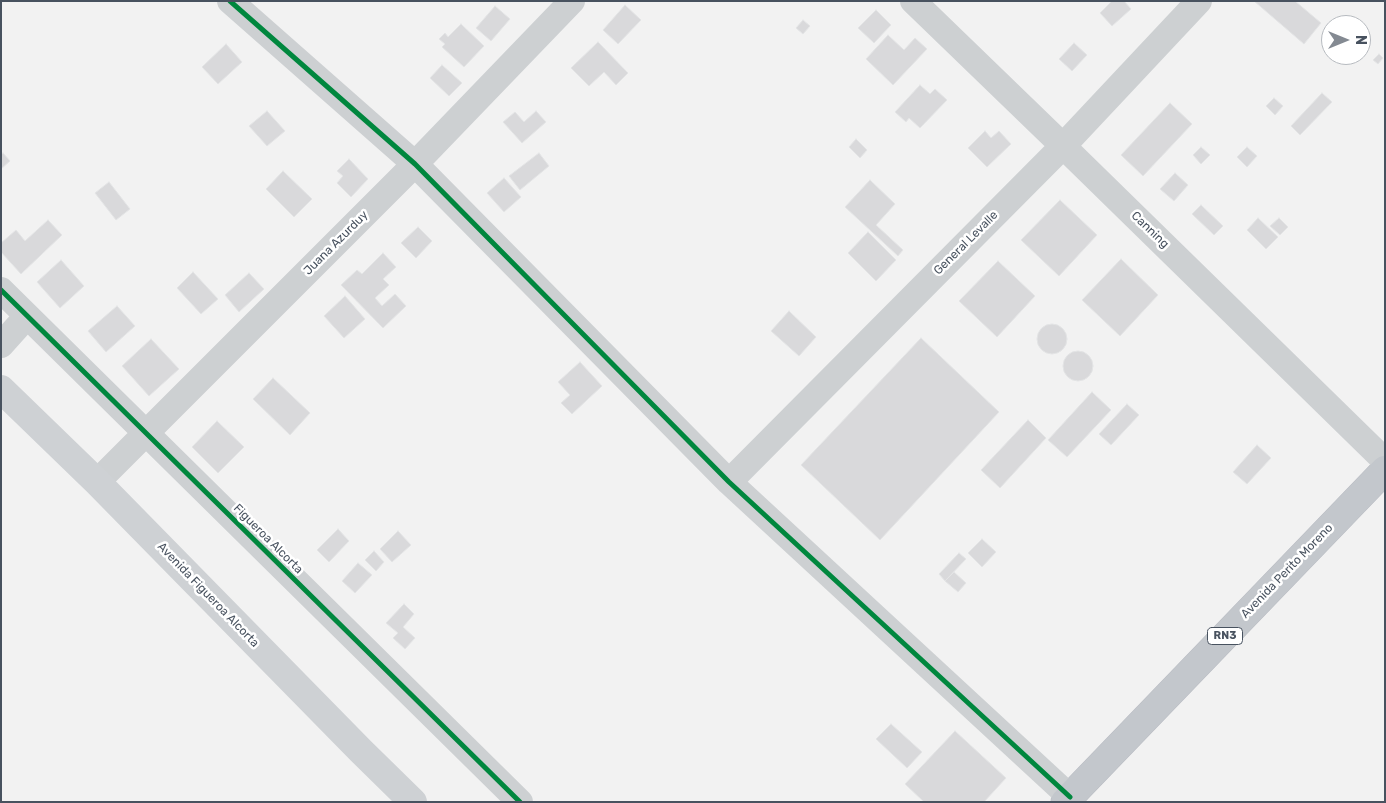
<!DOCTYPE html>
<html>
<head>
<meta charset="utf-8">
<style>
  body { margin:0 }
  #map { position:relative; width:1386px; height:803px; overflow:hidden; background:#f2f2f2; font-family:Rubik,sans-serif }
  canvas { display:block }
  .frame { position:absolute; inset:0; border:2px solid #48525f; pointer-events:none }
  .north { position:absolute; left:1321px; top:15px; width:50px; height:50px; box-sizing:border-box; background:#fff; border:1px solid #b6babf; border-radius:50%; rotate:90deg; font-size:14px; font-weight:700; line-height:20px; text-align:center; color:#48525f }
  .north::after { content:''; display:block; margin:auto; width:18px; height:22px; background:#848a92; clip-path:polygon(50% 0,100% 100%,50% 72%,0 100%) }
</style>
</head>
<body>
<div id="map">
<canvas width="1386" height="803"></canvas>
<div class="frame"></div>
<div class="north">N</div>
</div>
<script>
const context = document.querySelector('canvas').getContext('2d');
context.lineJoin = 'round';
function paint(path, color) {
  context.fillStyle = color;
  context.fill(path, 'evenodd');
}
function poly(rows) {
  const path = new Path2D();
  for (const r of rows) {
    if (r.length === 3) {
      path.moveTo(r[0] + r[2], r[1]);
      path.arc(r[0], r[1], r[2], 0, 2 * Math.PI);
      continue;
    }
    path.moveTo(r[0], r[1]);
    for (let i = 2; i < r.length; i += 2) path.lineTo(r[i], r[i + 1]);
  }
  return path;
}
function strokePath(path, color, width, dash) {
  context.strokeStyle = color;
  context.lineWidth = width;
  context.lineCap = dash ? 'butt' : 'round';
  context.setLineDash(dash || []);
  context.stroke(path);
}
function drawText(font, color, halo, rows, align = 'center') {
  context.font = font + ' Rubik,sans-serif';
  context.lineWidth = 5;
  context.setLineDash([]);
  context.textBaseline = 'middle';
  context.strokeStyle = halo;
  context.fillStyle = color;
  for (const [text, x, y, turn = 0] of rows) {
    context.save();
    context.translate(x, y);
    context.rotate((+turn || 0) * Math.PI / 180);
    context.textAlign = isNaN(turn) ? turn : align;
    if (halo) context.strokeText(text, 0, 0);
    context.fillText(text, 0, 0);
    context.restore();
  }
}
const building = poly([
  [1112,1,1124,1,1131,9,1112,26,1100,13,1112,1],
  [1254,1,1295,1,1321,23,1304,44,1254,1],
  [625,5,641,20,618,44,603,30,625,5],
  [495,6,510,19,491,41,476,28,495,6],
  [876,10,891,25,874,43,858,28,876,10],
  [803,20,810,26,803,34,796,28,803,20],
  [461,24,484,46,464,67,442,47,445,44,439,39,445,33,448,37,461,24],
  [888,35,904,50,915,38,927,49,893,85,866,59,888,35],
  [598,42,628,73,616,85,604,72,589,86,571,68,598,42],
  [1074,43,1087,55,1072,71,1059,59,1074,43],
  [226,44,242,62,218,84,202,67,226,44],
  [1379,54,1383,58,1378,64,1373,60,1379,54],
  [442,65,462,83,449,96,430,78,442,65],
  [920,85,930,94,935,89,947,100,920,128,909,118,906,122,895,112,920,85],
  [1322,93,1332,102,1300,135,1291,126,1322,93],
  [1274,98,1283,106,1275,115,1266,106,1274,98],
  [1170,103,1192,124,1143,176,1121,155,1170,103],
  [267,111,285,131,267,146,249,126,267,111],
  [536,111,546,122,522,143,503,122,515,112,524,122,536,111],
  [985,131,991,138,999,131,1011,144,987,167,968,148,985,131],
  [856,139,867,150,860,158,849,147,856,139],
  [1201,147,1210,155,1201,164,1193,155,1201,147],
  [1247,147,1257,156,1247,167,1237,157,1247,147],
  [3,153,10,161,1,169,1,154,3,153],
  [539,153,549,166,520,190,509,176,539,153],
  [349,159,368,179,351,197,337,183,343,176,337,171,349,159],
  [283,171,312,199,294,217,266,189,283,171],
  [1175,173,1188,185,1174,201,1160,189,1175,173],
  [504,178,521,197,504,212,487,193,504,178],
  [870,180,895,204,876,225,903,250,898,256,845,207,870,180],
  [109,182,130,209,116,220,95,193,109,182],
  [1060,200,1097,235,1059,276,1021,240,1060,200],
  [1201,205,1223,226,1214,235,1192,214,1201,205],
  [1258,218,1278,237,1266,249,1247,230,1258,218],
  [1279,218,1288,227,1280,235,1270,226,1279,218],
  [48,220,62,235,21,274,1,252,1,243,16,230,25,241,48,220],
  [418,227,432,241,416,258,401,243,418,227],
  [868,232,896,260,876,281,848,253,868,232],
  [383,253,396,267,383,279,389,285,375,298,382,306,395,294,406,306,383,328,341,285,357,270,362,274,383,253],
  [1121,259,1158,295,1120,336,1082,300,1121,259],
  [61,260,84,286,60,308,37,282,61,260],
  [998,261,1035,296,997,337,959,301,998,261],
  [193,272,218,299,201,314,177,288,193,272],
  [249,273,264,289,239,312,225,295,249,273],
  [345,296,365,319,344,338,324,316,345,296],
  [117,306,135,326,106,352,88,331,117,306],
  [789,311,816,337,799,356,771,331,789,311],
  [1052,339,15],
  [921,338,999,412,880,540,801,465,921,338],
  [151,339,179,369,149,396,122,366,151,339],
  [1078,366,15],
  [580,362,602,386,572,414,561,403,570,395,558,382,580,362],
  [273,378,310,413,290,435,253,399,273,378],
  [1092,392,1111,410,1067,457,1048,440,1092,392],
  [1127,404,1139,415,1111,445,1099,434,1127,404],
  [1028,420,1046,438,1000,488,981,470,1028,420],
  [217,421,244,447,218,473,192,447,217,421],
  [1257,445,1271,458,1247,484,1233,472,1257,445],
  [338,529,349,541,329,562,317,550,338,529],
  [398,531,411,545,392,562,380,549,398,531],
  [982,539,996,552,982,567,968,553,982,539],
  [374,551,384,562,376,571,365,560,374,551],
  [959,553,966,559,945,581,939,574,959,553],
  [358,563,372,575,355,593,342,581,358,563],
  [954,572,966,583,958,592,945,581,954,572],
  [404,604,414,614,403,627,415,638,405,649,393,638,398,633,386,623,404,604],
  [891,724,922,752,907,768,876,739,891,724],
  [955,731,1006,778,984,802,924,802,905,784,955,731]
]);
paint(building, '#d9d9db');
strokePath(building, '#e3e4e5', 1);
const trunk = poly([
  [1065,802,1385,470]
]);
strokePath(trunk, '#b7bac1', 29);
strokePath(poly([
  [230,1,415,164,729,482,1070,797],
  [913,1,1063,146,1385,461],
  [1,290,520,802],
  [1,345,27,316],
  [97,482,415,164,572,1],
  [729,482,1063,146,1199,1]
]), '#cdd0d2', 26);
strokePath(poly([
  [1,389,97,482,361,751,413,802]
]), '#ced1d4', 28);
strokePath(trunk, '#c3c7cc', 28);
strokePath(poly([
  [230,1,415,164,729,482,1070,797],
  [1,290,520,802]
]), '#00873e', 5);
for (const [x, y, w] of [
  [1225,636,35]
]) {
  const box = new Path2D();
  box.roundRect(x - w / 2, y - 8.5, w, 17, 4);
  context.fillStyle = '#fff';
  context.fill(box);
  strokePath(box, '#48525f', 1);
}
drawText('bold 11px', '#48525f', null, [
  ["RN3",1225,636]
]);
drawText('12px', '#48525f', '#fff', [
  ["Canning",1150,230,44],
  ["Juana Azurduy",336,243,-45],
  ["General Levalle",966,243,-45],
  ["Figueroa Alcorta",268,539,45],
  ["Avenida Perito Moreno",1287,571,-46],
  ["Avenida Figueroa Alcorta",208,595,46]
]);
</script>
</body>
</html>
